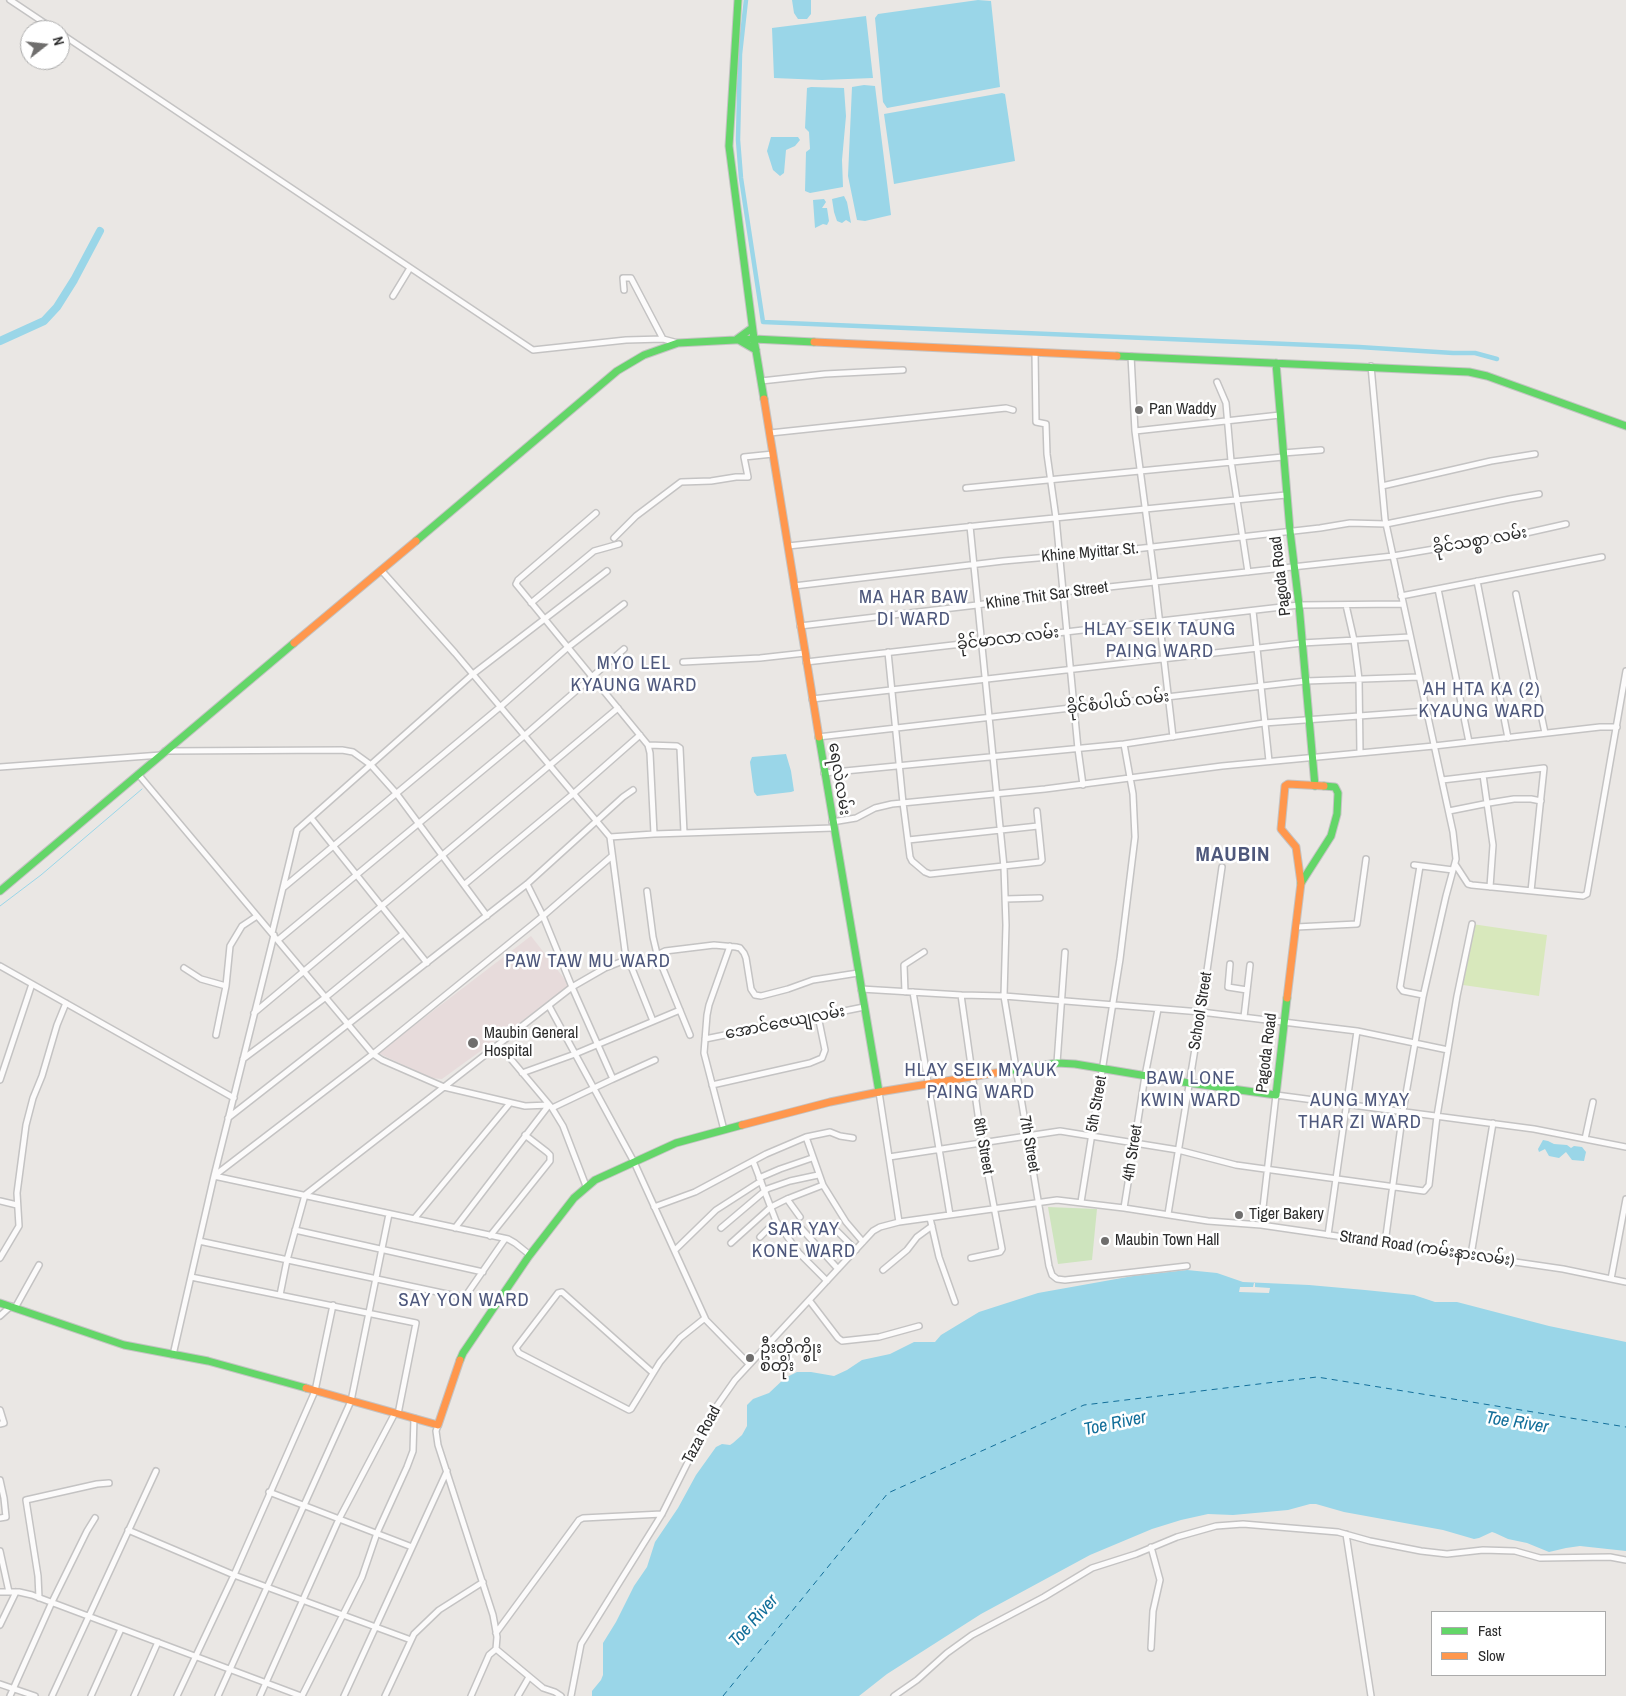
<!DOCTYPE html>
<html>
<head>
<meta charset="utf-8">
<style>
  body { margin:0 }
  #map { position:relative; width:1626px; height:1696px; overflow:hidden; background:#eae7e4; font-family:"Archivo Narrow",sans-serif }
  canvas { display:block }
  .legend { position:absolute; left:1431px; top:1611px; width:175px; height:65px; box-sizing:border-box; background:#fff; border:1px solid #ababab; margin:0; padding:6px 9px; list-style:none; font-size:15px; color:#2d2d2d }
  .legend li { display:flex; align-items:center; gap:10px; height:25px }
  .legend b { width:25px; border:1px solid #ababab }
  .north { position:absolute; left:20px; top:20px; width:50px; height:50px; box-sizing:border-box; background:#fff; border:1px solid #ababab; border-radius:50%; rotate:74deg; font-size:14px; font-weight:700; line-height:20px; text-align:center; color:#2d2d2d }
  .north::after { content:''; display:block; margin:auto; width:18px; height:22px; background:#6f6e6d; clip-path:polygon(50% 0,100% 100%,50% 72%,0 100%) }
</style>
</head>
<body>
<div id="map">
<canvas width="1626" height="1696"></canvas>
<ul class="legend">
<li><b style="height:6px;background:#63d668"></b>Fast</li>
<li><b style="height:6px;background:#ff974d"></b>Slow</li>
</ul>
<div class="north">N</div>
</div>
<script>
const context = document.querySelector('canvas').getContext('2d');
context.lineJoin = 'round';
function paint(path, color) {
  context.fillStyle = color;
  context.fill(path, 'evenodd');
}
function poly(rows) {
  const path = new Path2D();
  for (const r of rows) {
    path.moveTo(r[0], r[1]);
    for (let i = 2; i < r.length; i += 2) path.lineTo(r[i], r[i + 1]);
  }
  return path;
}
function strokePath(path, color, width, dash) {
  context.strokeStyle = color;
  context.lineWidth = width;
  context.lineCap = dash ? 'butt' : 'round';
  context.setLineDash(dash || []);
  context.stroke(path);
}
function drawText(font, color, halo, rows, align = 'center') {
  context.font = font + ' "Archivo Narrow","Noto Sans Myanmar",sans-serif';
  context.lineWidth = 5;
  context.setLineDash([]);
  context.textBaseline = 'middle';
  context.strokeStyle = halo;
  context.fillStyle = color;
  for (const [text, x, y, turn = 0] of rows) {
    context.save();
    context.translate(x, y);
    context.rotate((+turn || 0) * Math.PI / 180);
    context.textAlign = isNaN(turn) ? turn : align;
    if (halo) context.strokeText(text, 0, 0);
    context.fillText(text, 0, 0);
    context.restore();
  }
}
paint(poly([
  [531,936,570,986,442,1079,431,1078,378,1053]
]), '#e7dbdb');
paint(poly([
  [1048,1207,1097,1209,1092,1260,1058,1264]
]), '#cee4be');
paint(poly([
  [1472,924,1547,935,1539,996,1463,985]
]), '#d8e8bc');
paint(poly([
  [811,0,811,14,807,19,798,19,794,13,792,0],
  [978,0,991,1,1000,87,887,108,883,102,875,18,878,14],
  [866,16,873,78,822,80,774,78,772,28],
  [864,85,875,86,891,215,865,221,857,220,848,176,852,87],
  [811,87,844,88,846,116,842,160,843,187,810,193,805,191,806,152,810,149,809,132,805,128,807,88],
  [1002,93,1005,94,1015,161,894,184,884,114],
  [771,137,798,137,800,140,795,146,786,150,784,173,780,176,773,170,767,151],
  [844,196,847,202,851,223,846,220,842,223,837,221,834,212,832,199],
  [824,199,826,202,822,208,827,208,829,221,827,225,823,224,815,228,813,200],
  [786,754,791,771,794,791,791,792,757,796,754,792,750,762,752,757],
  [1543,1140,1548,1141,1554,1144,1567,1145,1571,1148,1574,1146,1582,1147,1586,1152,1584,1161,1572,1160,1566,1152,1559,1158,1549,1156,1545,1149,1539,1152,1538,1149],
  [1187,1270,1217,1273,1243,1282,1309,1285,1365,1290,1414,1295,1435,1302,1457,1302,1549,1326,1626,1342,1626,1551,1580,1546,1566,1548,1549,1552,1527,1543,1508,1539,1495,1533,1492,1532,1479,1538,1474,1539,1443,1530,1344,1512,1316,1504,1310,1504,1288,1510,1233,1515,1208,1514,1181,1520,1152,1529,1090,1555,981,1614,887,1674,859,1696,592,1696,592,1691,601,1680,603,1675,603,1643,616,1622,634,1586,647,1567,655,1542,678,1508,696,1475,716,1447,722,1444,730,1445,733,1443,742,1435,747,1426,747,1405,753,1399,769,1393,785,1378,797,1372,811,1372,834,1376,847,1370,862,1360,890,1354,914,1342,935,1342,941,1335,979,1312,1038,1293,1133,1276]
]), '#9ad6e8');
paint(poly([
  [1254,1283,1255,1283,1255,1287,1270,1288,1269,1293,1239,1292,1240,1287,1253,1287]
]), '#eae7e4');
strokePath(poly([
  [0,906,41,875,142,789]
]), '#9ad6e8', 1);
strokePath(poly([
  [746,0,740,54,738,140,741,178,763,322,1359,347,1453,353,1475,353,1497,359]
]), '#9ad6e8', 4.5);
strokePath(poly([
  [0,341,44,321,57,307,74,280,100,231]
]), '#9ad6e8', 8);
strokePath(poly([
  [723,1696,888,1493,1084,1405,1317,1377,1626,1427]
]), '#136f9a', 1, [6, 5]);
const street = poly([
  [10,0,55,30],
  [60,33,533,350,626,340,663,339,678,343],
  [624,290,623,278,631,278,663,339],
  [393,296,410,268],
  [1035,352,1036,422,1046,424,1047,454,1056,518,1078,749,1083,785],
  [1131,356,1135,431,1155,582,1173,737],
  [1371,366,1385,519,1453,832,1456,859,1446,896,1423,997,1403,1111,1385,1243],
  [761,381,825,374,903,370],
  [1217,382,1226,403,1231,461,1248,572],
  [1135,431,1280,415],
  [770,433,1006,408,1013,410],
  [1283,453,1321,450],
  [1382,486,1491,461,1535,454],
  [966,488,1283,457],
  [596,513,518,580,516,584,648,745,650,753,654,834],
  [970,526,1004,867,1006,925,1004,996,1049,1266,1052,1275,1057,1279,1065,1280,1187,1266],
  [614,538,636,516,681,482,711,481,736,477,748,477,744,457,773,454],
  [788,546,994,524,1286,495],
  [381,570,455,653,610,837,625,951,653,1021],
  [1477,581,1508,738],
  [794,586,1003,561,1117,551,1320,528,1350,523,1386,524,1510,499,1539,494],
  [1438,589,1469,742],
  [1516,594,1545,733],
  [1401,596,1602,557],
  [531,603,594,551,619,544],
  [1346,605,1354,640,1359,679,1360,753],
  [1253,611,1269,761],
  [800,626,977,605,1063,592,1393,556,1517,535,1566,524],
  [888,652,903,803,910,857,912,861,925,872,930,874,1040,862,1042,860,1037,811],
  [683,662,760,658,805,653],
  [806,662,1299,605,1403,604],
  [812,699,1302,643,1410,637],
  [818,737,1306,681,1419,677],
  [648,745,677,746,680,748,684,833],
  [165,751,342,750,353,752,371,765,396,793,487,916],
  [0,767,161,755],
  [824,773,1124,744,1264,723,1427,711],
  [138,774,373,1054,382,1060,444,1087,572,987,605,968,628,959],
  [1483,775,1493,845,1490,887],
  [1442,780,1544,768,1531,891],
  [1449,811,1489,803,1514,799,1531,799,1541,801],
  [311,818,427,963],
  [832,822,856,818,875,808,892,804,1045,789,1222,766,1434,746,1600,727,1617,727],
  [610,837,654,834,833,828],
  [908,840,1038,826],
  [1455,864,1468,884,1472,885,1583,896,1587,894,1626,671],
  [1414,865,1453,870],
  [1420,866,1400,987,1403,991,1423,995],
  [465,884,573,794,640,735],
  [527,884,543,916,572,987,613,1079,552,1108],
  [283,888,500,707,567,648,624,604],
  [647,891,653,937,657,954,690,1035],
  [1005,899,1040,898],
  [1296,927,1357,924,1366,859],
  [272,933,297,830,473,674,607,571],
  [278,940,524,736,624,649],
  [1230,964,1228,987,1247,990],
  [0,966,234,1098],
  [631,967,665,951,714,945,736,947,740,948,744,953,746,958,751,989,755,995,761,996,788,989,813,980,858,973],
  [184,968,201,979,226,986],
  [861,989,961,995,1004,996,1201,1012,1357,1031,1448,1050],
  [905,992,904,965,924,952],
  [913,992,950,1215],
  [961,995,982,1143,1002,1249,1000,1252,971,1258],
  [549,1006,634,1162,706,1320,749,1364],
  [254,1013,618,708],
  [1244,1017,1250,965],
  [216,1035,226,986,230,946,242,926,257,916],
  [705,1039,864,1007],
  [499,1045,552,1108,563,1126,586,1186],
  [243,1059,326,997,403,934],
  [1057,1063,1065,952],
  [522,1073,575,1054,680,1010],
  [613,1079,655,1060],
  [0,1080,32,984],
  [712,1085,810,1063,822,1058,825,1050,818,1016],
  [879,1092,899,1222],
  [228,1118,527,884,623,797,633,790],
  [724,1130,704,1053,707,1015,709,1005,730,946],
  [806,1137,823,1185,846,1222,863,1242],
  [1585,1139,1593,1102],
  [889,1157,1060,1131,1178,1150,1236,1165,1424,1191,1429,1185,1437,1116,1457,996,1472,924],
  [753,1161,776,1221,799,1253,827,1281],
  [759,1178,780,1169,812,1158],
  [787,1199,800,1217],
  [0,1201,17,1205],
  [1081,1202,1120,959,1135,837,1133,794,1124,744],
  [654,1207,695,1192,766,1154,806,1137,830,1132,840,1136,853,1138],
  [1124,1208,1145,1076,1158,1009],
  [1168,1214,1201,1012,1222,867],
  [930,1218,939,1257,955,1302],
  [414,1219,510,1103],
  [830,1224,856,1250],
  [1261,1225,1276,1095,1534,1129,1626,1147],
  [800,1227,838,1269],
  [455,1228,549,1105],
  [721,1228,767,1189,790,1181,818,1175],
  [295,1230,483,1272],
  [1328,1235,1357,1031],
  [490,1236,550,1161,550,1155,547,1152,525,1135],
  [760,1237,776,1221],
  [199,1241,461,1297,467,1294,505,1239],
  [731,1243,771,1207,787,1199,823,1185],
  [675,1250,716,1210,761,1181],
  [530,1255,515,1243,508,1239,214,1176,373,1054,543,916,612,856],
  [1471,1255,1493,1123],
  [0,1258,19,1226,17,1193,26,1125,33,1098,42,1076,57,1025,66,1003],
  [883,1270,907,1250,917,1237,932,1226],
  [191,1277,416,1323,398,1414],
  [1611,1279,1626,1199],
  [280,1295,287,1260,305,1195,444,1087,525,1106,549,1105],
  [809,1300,838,1338,842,1341,879,1337,919,1326],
  [15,1308,39,1265],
  [0,1316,11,1306],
  [173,1355,214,1176,274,935],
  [653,1373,562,1292,558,1293,516,1348,519,1353,629,1410,631,1409,660,1362,680,1338,705,1318],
  [0,1410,4,1423,0,1424],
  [438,1425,436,1431,438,1445,493,1615,497,1637,496,1649,489,1655,471,1696],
  [0,1480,4,1498,6,1517,0,1518],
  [269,1492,412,1547],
  [128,1530,234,1575,411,1640],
  [1346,1534,1371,1696],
  [1151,1547,1160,1580,1153,1611,1151,1648],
  [0,1551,9,1592],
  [0,1592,19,1592,32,1595,301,1696],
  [39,1598,38,1576,26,1500,97,1484,109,1483],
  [0,1625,16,1592],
  [496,1633,579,1520,583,1518,662,1514],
  [496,1649,543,1688,555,1692,561,1696],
  [0,1684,35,1696],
  [10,1696,52,1602,87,1531,95,1518],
  [52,1696,156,1471],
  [91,1696,121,1629],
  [134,1696,158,1642],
  [177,1696,234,1575,315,1391,333,1305],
  [218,1696,351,1401,389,1214],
  [260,1696,339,1519,395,1413],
  [302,1696,362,1577,377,1533,407,1467,413,1451,414,1418],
  [344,1696,447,1471],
  [385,1696,414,1634,439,1610,483,1582],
  [518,1696,529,1677],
  [571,1696,581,1644,662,1514,714,1410,735,1380,873,1231,880,1227,899,1222,1057,1200,1124,1208,1208,1221,1261,1225,1563,1269,1626,1282],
  [894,1696,917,1680,947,1653,972,1635,1044,1597,1092,1568,1136,1554,1177,1537,1216,1526,1243,1524,1338,1532,1370,1541,1421,1551,1447,1554,1483,1550,1515,1551,1540,1558,1610,1557,1626,1560]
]);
const fast = poly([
  [738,0,729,146,754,339,764,399],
  [752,328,737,339,756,350],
  [1117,356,1469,372,1487,376,1626,426],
  [1276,363,1290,531,1299,605,1315,786],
  [416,541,617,371,644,355,678,343,754,339,814,342],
  [819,737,879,1092],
  [1301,883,1331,836,1337,814,1338,793,1335,787,1324,786],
  [0,891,294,643],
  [1007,1071,1057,1063,1075,1064,1189,1083,1276,1095,1287,998],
  [0,1303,124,1345,208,1361,306,1388],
  [460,1360,463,1353,529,1256,574,1198,595,1180,676,1143,742,1125]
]);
const slow = poly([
  [814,342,1117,356],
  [764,399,819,737],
  [294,643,416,541],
  [1287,998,1301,883,1296,847,1281,829,1285,786,1288,784,1324,786],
  [742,1125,830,1102,879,1092,1007,1071],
  [306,1388,438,1425,460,1360]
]);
strokePath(street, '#c4c3c3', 8);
strokePath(fast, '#c4c3c3', 9);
strokePath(slow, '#c4c3c3', 9);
strokePath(street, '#fcfbfb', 5);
strokePath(fast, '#63d668', 7);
strokePath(slow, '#ff974d', 7);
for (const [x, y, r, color] of [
  [1139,410,5,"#6f6e6d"],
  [473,1043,6,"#6f6e6d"],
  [1239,1215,5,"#6f6e6d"],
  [1105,1241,5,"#6f6e6d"],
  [750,1358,5,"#6f6e6d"]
]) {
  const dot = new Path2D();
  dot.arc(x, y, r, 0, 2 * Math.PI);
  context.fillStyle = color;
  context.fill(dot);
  strokePath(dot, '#fff', 2);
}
drawText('16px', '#2d2d2d', '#fff', [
  ["Pan Waddy",1149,410],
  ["Maubin General",484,1034],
  ["Hospital",484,1052],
  ["Tiger Bakery",1249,1215],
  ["Maubin Town Hall",1115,1241],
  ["ဦးတိုက္စိုး",760,1349],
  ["စတိုး",760,1367]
], 'left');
drawText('16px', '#2d2d2d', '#fff', [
  ["ခိုင်သစ္စာ လမ်း",1480,541,-10],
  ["Khine Myittar St.",1090,553,-5],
  ["Pagoda Road",1281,576,-97],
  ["Khine Thit Sar Street",1047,596,-8],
  ["ခိုင်မာလာ လမ်း",1008,639,-7],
  ["ခိုင်စံပါယ် လမ်း",1118,703,-7],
  ["ရေလဲလမ်း",839,779,81],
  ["School Street",1201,1011,-81],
  ["အောင်ဇေယျလမ်း",785,1023,-11],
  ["Pagoda Road",1267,1053,-83],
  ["5th Street",1097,1104,-80],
  ["7th Street",1029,1144,80],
  ["8th Street",983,1146,80],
  ["4th Street",1133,1153,-81],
  ["Strand Road (ကမ်းနားလမ်း)",1427,1249,8],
  ["Taza Road",702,1435,-62]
]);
drawText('italic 18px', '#136f9a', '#fff', [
  ["Toe River",1517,1423,9],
  ["Toe River",1115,1424,-12],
  ["Toe River",754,1621,-48]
]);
context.letterSpacing = '1px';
drawText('19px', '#4e587c', '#fff', [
  ["MA HAR BAW",914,598],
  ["DI WARD",914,620],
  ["HLAY SEIK TAUNG",1160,630],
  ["PAING WARD",1160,652],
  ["MYO LEL",634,664],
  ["KYAUNG WARD",634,686],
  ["AH HTA KA (2)",1482,690],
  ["KYAUNG WARD",1482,712],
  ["PAW TAW MU WARD",588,962],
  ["HLAY SEIK MYAUK",981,1071],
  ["PAING WARD",981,1093],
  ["BAW LONE",1191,1079],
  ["KWIN WARD",1191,1101],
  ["AUNG MYAY",1360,1101],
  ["THAR ZI WARD",1360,1123],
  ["SAR YAY",804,1230],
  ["KONE WARD",804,1252],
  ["SAY YON WARD",464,1301]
]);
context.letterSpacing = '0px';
context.letterSpacing = '1px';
drawText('bold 21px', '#4e587c', '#fff', [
  ["MAUBIN",1233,855]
]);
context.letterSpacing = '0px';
</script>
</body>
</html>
